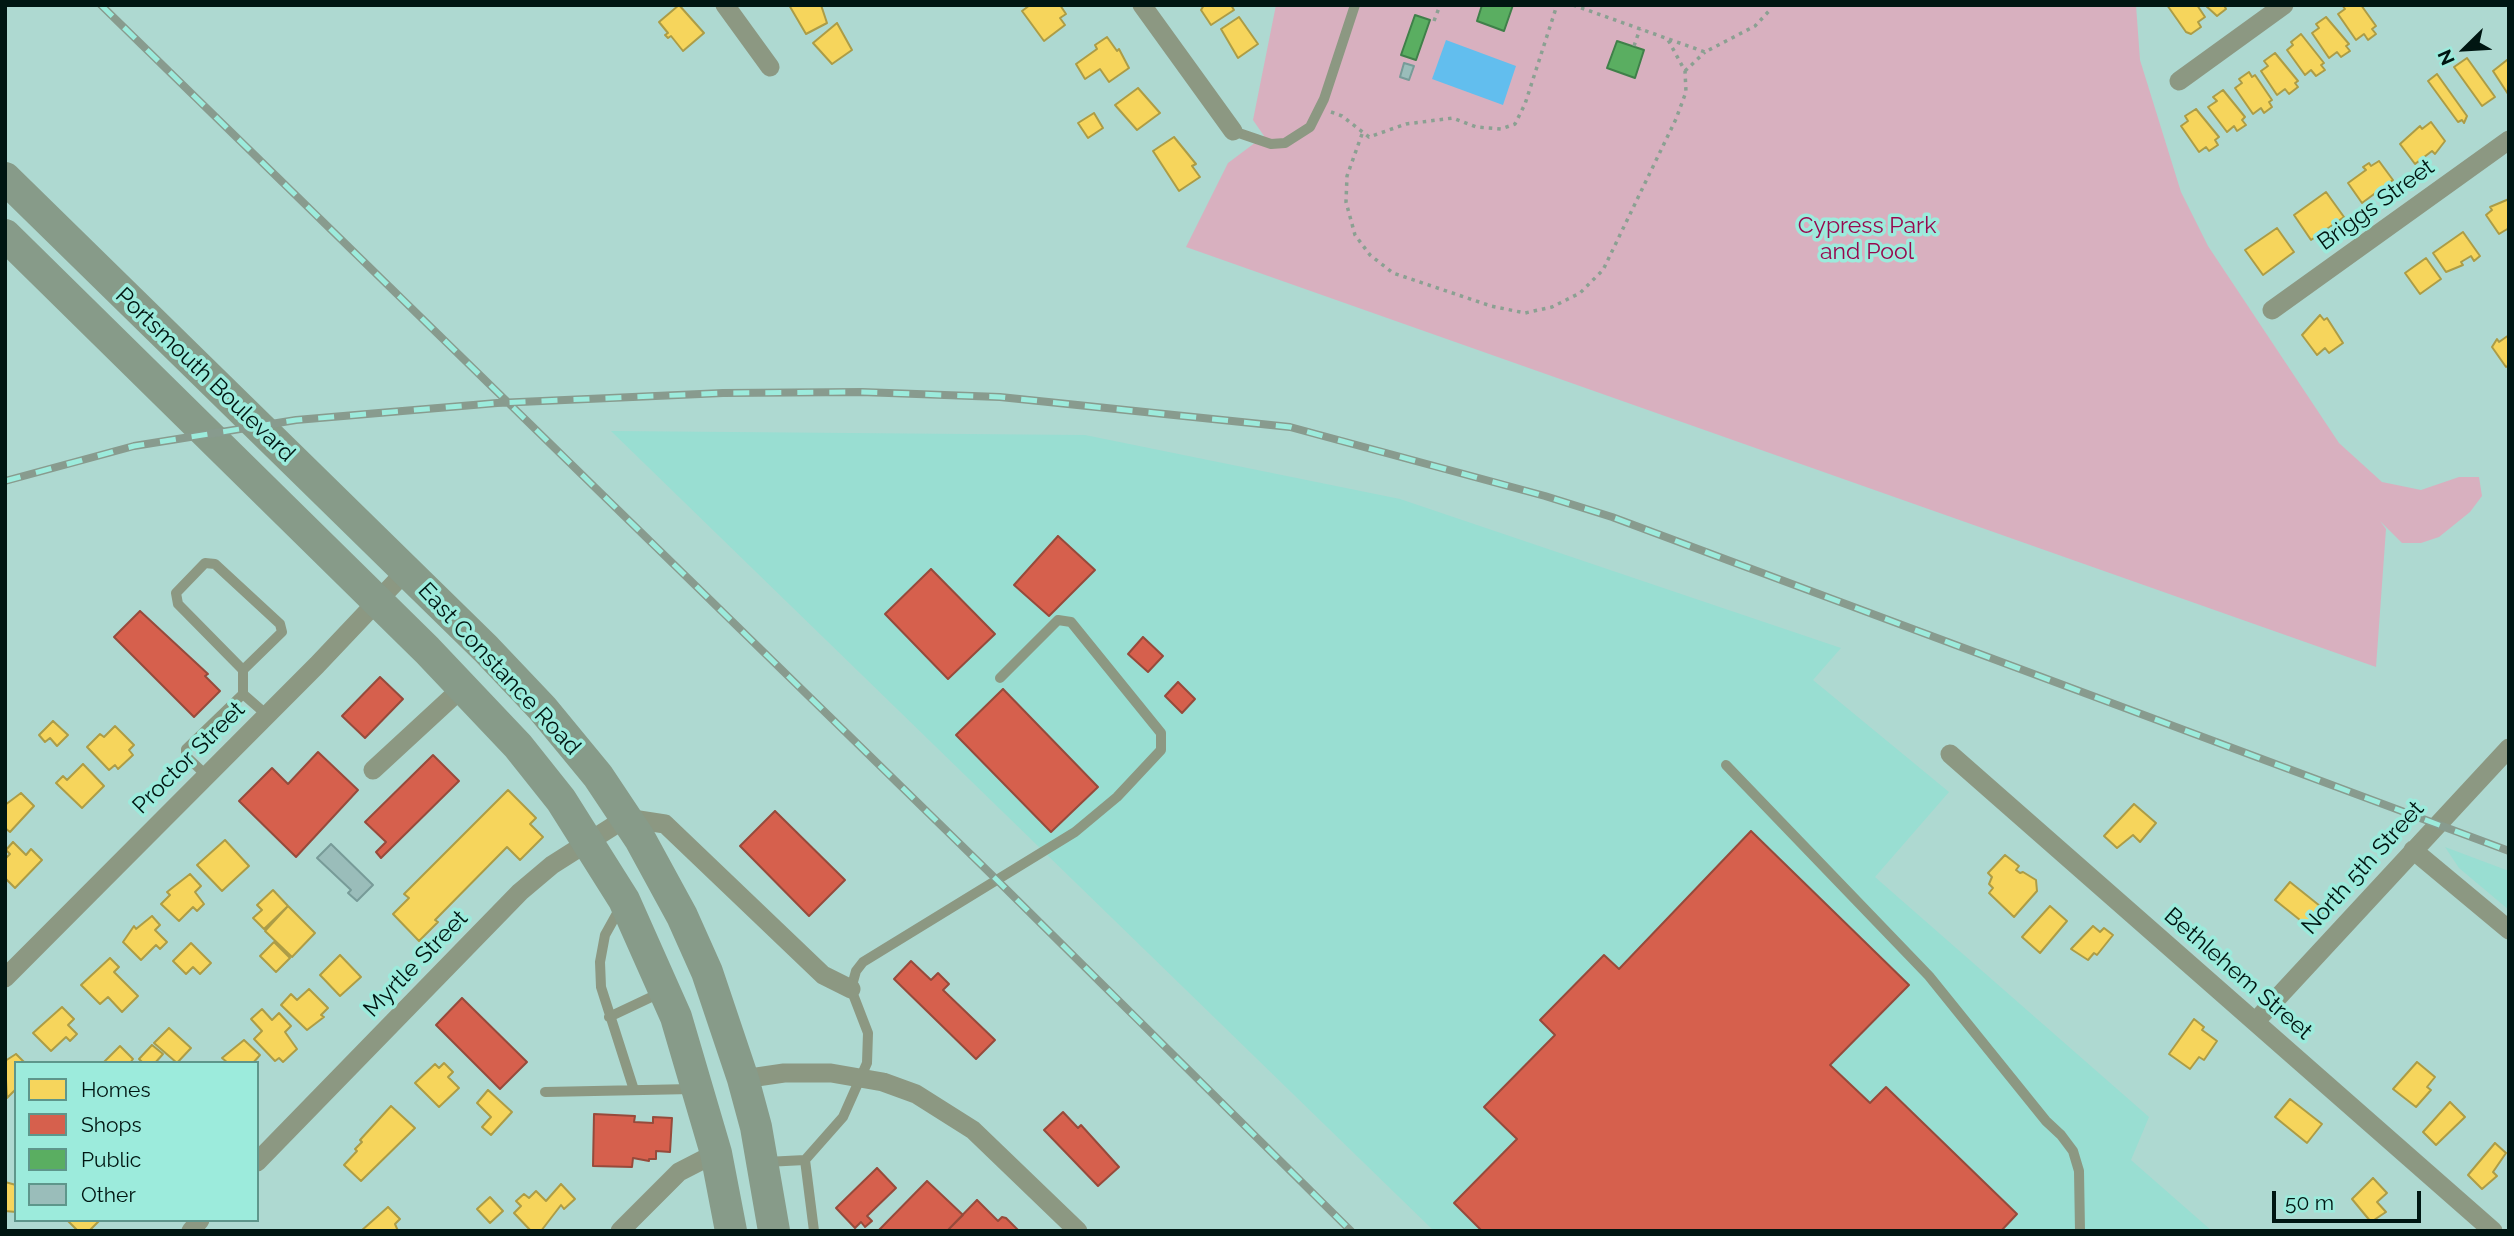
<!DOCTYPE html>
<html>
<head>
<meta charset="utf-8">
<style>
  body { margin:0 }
  #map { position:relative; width:2514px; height:1236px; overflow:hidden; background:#aed9d1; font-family:Raleway,sans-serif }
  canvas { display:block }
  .frame { position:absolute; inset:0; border:7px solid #001612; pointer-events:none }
  .legend { position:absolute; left:14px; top:1061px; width:245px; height:161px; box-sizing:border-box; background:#9cebdc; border:2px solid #5e968b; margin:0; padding:9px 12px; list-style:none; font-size:21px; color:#001612 }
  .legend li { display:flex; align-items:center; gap:14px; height:35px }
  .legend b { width:35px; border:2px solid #5e968b }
  .north { position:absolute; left:2430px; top:14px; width:70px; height:70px; -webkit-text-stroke:5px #9cebdc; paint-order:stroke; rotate:246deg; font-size:19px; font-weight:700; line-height:28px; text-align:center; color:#001612 }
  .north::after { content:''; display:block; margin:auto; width:24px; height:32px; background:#001612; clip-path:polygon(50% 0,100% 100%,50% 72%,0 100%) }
  .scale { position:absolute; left:2272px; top:1191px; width:149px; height:32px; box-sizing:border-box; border:4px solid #001612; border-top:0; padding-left:9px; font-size:21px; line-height:24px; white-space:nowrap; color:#001612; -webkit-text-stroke:5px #9cebdc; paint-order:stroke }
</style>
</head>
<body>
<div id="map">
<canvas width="2514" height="1236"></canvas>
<div class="frame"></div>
<ul class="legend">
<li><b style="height:19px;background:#f6d55c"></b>Homes</li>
<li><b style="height:19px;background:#d6604d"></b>Shops</li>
<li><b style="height:19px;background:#5aae61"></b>Public</li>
<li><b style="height:19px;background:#9abdba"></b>Other</li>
</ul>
<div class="north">N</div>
<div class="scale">50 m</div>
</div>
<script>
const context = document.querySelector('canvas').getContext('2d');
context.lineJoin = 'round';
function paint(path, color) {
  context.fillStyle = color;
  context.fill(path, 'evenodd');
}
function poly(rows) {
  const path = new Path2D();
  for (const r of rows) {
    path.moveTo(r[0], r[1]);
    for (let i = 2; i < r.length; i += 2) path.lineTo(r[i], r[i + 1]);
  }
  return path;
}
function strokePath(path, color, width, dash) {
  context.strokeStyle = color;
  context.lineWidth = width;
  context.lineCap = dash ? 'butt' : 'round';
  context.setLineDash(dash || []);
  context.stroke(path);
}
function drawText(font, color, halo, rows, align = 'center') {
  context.font = font + ' Raleway,sans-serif';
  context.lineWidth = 7;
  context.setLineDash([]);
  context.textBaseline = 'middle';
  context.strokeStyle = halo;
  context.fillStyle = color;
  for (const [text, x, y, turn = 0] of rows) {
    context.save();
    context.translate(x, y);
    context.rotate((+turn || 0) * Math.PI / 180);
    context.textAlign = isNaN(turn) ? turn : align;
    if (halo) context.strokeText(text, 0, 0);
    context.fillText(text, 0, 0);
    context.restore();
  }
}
paint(poly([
  [611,431,1085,435,1400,499,1841,648,1813,680,1949,792,1875,877,2149,1117,2131,1160,2212,1231,1434,1231],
  [2445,847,2509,871,2509,910,2459,868]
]), '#99ded2');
paint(poly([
  [1276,5,2136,5,2140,60,2181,192,2208,246,2339,443,2382,482,2421,490,2459,477,2479,477,2482,496,2470,512,2439,537,2421,543,2402,543,2380,521,2386,529,2376,667,1186,247,1228,163,1264,136,1253,120]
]), '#d8b0bf');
paint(poly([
  [1446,40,1516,66,1503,105,1432,79]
]), '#62beee');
const homes = poly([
  [679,5,704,33,683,51,671,36,668,38,665,35,668,33,659,22,679,5],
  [789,5,821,5,827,23,806,34,789,5],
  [1030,5,1060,5,1066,14,1060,18,1065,25,1044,41,1022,11,1030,5],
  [1204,5,1231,5,1234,10,1211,25,1201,10,1204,5],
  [2167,5,2197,5,2205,17,2198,22,2201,27,2191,34,2186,32,2167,5],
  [2205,5,2224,5,2226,9,2217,16,2205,5],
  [2342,5,2361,5,2376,26,2372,29,2376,34,2368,40,2364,34,2356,40,2338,14,2345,9,2342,5],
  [1239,17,1258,44,1238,58,1221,29,1239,17],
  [2326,17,2349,44,2346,46,2350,51,2341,57,2337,52,2329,58,2312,33,2319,28,2316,24,2326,17],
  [837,23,852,50,832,64,813,43,837,23],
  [2301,34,2324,63,2321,65,2325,70,2316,76,2311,70,2305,75,2287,50,2293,45,2291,42,2301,34],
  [1107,37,1117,51,1119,49,1129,68,1109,82,1100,69,1085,79,1076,64,1097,49,1095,45,1107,37],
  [2275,53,2298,81,2295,83,2298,87,2289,94,2285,89,2277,95,2261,71,2268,66,2264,61,2275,53],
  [2467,58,2495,97,2482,106,2454,67,2467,58],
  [2507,60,2509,62,2508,94,2493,71,2507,60],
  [2249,72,2252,77,2255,75,2272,100,2269,102,2272,107,2264,113,2261,108,2253,114,2235,88,2242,83,2239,79,2249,72],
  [2437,74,2467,116,2464,123,2462,120,2458,122,2428,81,2437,74],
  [1138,88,1160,113,1137,130,1115,105,1138,88],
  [2223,90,2245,117,2242,120,2246,125,2237,131,2234,126,2227,132,2208,107,2217,101,2213,97,2223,90],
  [2196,109,2219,137,2215,140,2218,145,2209,151,2206,147,2199,152,2181,126,2188,121,2185,116,2196,109],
  [1094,113,1103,128,1088,138,1078,123,1094,113],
  [2431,122,2445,141,2435,154,2432,151,2415,164,2400,144,2420,126,2422,129,2431,122],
  [1174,137,1196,164,1192,166,1200,177,1179,191,1153,151,1174,137],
  [2379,161,2393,180,2362,203,2348,183,2366,170,2363,167,2369,163,2371,166,2379,161],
  [2326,192,2344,217,2311,240,2294,215,2326,192],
  [2509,199,2509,228,2499,234,2486,215,2492,210,2490,207,2509,199],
  [2277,228,2294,252,2263,275,2245,250,2277,228],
  [2463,232,2480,256,2474,261,2471,256,2461,262,2463,265,2446,272,2433,253,2463,232],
  [2426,258,2441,279,2420,294,2405,273,2426,258],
  [2320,315,2324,320,2327,318,2343,343,2329,353,2325,348,2317,355,2302,335,2320,315],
  [2509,335,2509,365,2506,367,2492,347,2497,339,2499,342,2509,335],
  [53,721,68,735,57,746,50,738,45,742,39,735,53,721],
  [115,726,134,745,129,750,133,755,118,769,115,765,109,770,87,747,100,734,104,737,115,726],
  [83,764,104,786,82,808,56,783,63,776,67,780,83,764],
  [508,790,536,818,530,824,543,837,520,860,507,847,435,920,438,922,419,941,393,914,409,898,404,894,508,790],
  [21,793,34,806,10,832,5,828,5,805,21,793],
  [2134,804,2156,823,2140,842,2133,835,2117,848,2104,836,2134,804],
  [225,840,249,866,222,891,197,865,225,840],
  [13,842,26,855,31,849,42,860,15,888,5,878,5,859,10,854,6,850,13,842],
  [2005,855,2019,866,2016,870,2020,873,2023,872,2036,880,2037,891,2014,917,1989,893,1993,888,1989,884,1992,877,1988,873,2005,855],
  [190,874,201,886,195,892,204,904,197,911,193,907,179,921,161,904,170,895,167,892,190,874],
  [2290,882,2325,910,2310,928,2275,900,2290,882],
  [273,890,288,906,264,929,253,918,262,910,257,905,273,890],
  [288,906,315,933,292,957,265,931,288,906],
  [2050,906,2067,921,2040,953,2022,937,2050,906],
  [152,916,160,925,155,930,167,942,160,949,156,945,141,960,123,942,134,926,136,929,152,916],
  [2093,926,2100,932,2104,928,2113,935,2097,955,2094,953,2088,960,2071,949,2093,926],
  [274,942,290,958,276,972,260,956,274,942],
  [191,943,211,963,200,974,193,967,186,974,173,961,191,943],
  [340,955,361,977,340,996,320,975,340,955],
  [110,958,119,967,114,972,138,996,122,1012,108,997,100,1004,81,985,110,958],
  [309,989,328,1008,321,1015,324,1017,307,1030,281,1005,291,994,297,1000,309,989],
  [62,1007,74,1019,68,1025,77,1034,70,1041,66,1037,51,1051,33,1033,62,1007],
  [262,1009,272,1020,279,1013,291,1026,285,1032,297,1049,283,1062,279,1058,275,1061,254,1039,262,1031,251,1019,262,1009],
  [2194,1019,2204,1027,2202,1030,2217,1041,2204,1060,2199,1057,2190,1069,2169,1054,2194,1019],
  [169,1028,191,1048,177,1063,154,1043,169,1028],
  [244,1040,260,1055,253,1063,228,1063,222,1058,244,1040],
  [152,1045,163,1054,155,1063,143,1063,139,1059,152,1045],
  [120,1046,133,1059,130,1063,103,1063,120,1046],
  [16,1054,25,1063,16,1063,16,1089,7,1098,5,1061,16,1054],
  [2417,1062,2435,1077,2427,1087,2431,1090,2416,1107,2393,1089,2417,1062],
  [444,1063,453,1072,448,1077,459,1088,439,1107,415,1083,435,1064,439,1068,444,1063],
  [488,1090,512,1112,491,1135,482,1127,491,1117,477,1103,488,1090],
  [2290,1099,2322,1124,2307,1143,2275,1117,2290,1099],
  [2450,1102,2465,1117,2436,1145,2423,1132,2450,1102],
  [391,1106,415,1128,361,1181,344,1165,357,1151,355,1149,362,1142,360,1140,391,1106],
  [2495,1143,2506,1153,2493,1172,2497,1176,2482,1189,2468,1175,2495,1143],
  [2373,1178,2387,1193,2377,1202,2386,1212,2371,1222,2352,1199,2373,1178],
  [5,1182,16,1185,16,1212,5,1211,5,1182],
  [561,1184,575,1199,564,1209,561,1205,541,1231,531,1231,514,1213,521,1206,516,1201,524,1194,529,1198,536,1191,546,1201,561,1184],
  [490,1197,503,1211,490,1223,477,1209,490,1197],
  [388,1207,400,1219,395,1224,398,1231,361,1231,388,1207],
  [67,1220,100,1220,89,1231,78,1231,67,1220]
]);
paint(homes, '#f6d55c');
strokePath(homes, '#ac9c46', 2);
const shops = poly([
  [1058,536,1095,570,1049,616,1014,585,1058,536],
  [931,569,995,634,948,679,885,614,931,569],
  [140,611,208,674,205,676,220,691,194,717,114,637,140,611],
  [1143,637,1163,656,1148,672,1128,654,1143,637],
  [380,677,403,699,365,738,342,716,380,677],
  [1178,682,1195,699,1182,713,1165,696,1178,682],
  [1003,689,1098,787,1051,832,956,735,1003,689],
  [318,752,358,790,296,857,239,801,272,768,288,784,318,752],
  [433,755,459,781,381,858,376,852,386,842,365,822,433,755],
  [775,811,845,880,809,916,740,846,775,811],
  [1751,831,1909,985,1830,1065,1870,1103,1886,1087,2017,1214,2001,1231,1482,1231,1454,1203,1517,1139,1484,1107,1555,1035,1540,1020,1604,955,1619,969,1751,831],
  [911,961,931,980,938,973,949,984,943,990,995,1040,976,1059,894,979,911,961],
  [462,998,527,1062,500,1089,436,1025,462,998],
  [1063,1112,1078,1128,1081,1125,1119,1167,1098,1186,1044,1130,1063,1112],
  [594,1114,635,1116,634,1122,653,1123,653,1117,672,1118,670,1152,656,1151,656,1159,649,1159,649,1161,633,1158,632,1167,593,1166,594,1114],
  [877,1168,896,1188,867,1216,872,1221,865,1227,861,1222,855,1228,836,1208,877,1168],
  [927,1181,963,1215,947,1231,878,1231,927,1181],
  [977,1200,998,1221,1002,1217,1006,1218,1019,1231,947,1231,977,1200]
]);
paint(shops, '#d6604d');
strokePath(shops, '#964a3b', 2);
const public = poly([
  [1482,5,1513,5,1504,31,1477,21,1482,5],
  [1415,15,1430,20,1416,60,1401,55,1415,15],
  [1617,41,1644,50,1635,78,1607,68,1617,41]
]);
paint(public, '#5aae61');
strokePath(public, '#3f8049', 2);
const building = poly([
  [1404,63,1414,66,1409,80,1400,77,1404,63],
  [331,844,373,885,357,901,348,893,351,890,317,858,331,844]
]);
paint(building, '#9abdba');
strokePath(building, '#779b98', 2);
strokePath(poly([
  [1573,5,1705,52,1755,26,1769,11,1769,5],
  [1434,21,1440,5],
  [1634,46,1640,29],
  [1685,71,1705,52],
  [1331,112,1342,116,1369,137,1406,124,1453,118,1476,127,1501,129,1515,124,1525,104,1557,5],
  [1362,134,1347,176,1346,202,1355,235,1370,255,1393,273,1491,306,1525,313,1552,307,1580,293,1603,270,1676,119,1686,92,1685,71,1667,38]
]), '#8ba092', 3.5, [3.5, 5]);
strokePath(poly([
  [1233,131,1271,144,1285,143,1310,127,1324,99,1355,5],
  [243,694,267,715],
  [1726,765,1929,976,2046,1121,2061,1135,2073,1151,2079,1171,2080,1231],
  [207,776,186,756,186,749,243,694,243,670,178,604,176,593,205,563,215,564,280,624,282,632,243,670],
  [620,908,605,935,600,962,601,987,634,1090],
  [609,1017,662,992],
  [545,1092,692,1089],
  [805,1160,843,1117,867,1063,868,1033,851,989,856,971,863,962,1075,832,1117,797,1161,750,1161,733,1071,622,1058,620,1000,678],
  [766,1162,805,1160,814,1231]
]), '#8c9882', 10);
strokePath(poly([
  [725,5,770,67],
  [1142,5,1233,131],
  [2179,81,2284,5],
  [2272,310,2509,140],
  [1950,754,2493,1231],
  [373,770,463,687],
  [2413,850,2509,930],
  [5,978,317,665,406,571],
  [2255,1022,2509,748],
  [743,1079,784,1073,831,1073,883,1082,916,1094,973,1130,1078,1231],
  [257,1162,520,892,552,865,626,818,665,824,823,975,851,989],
  [191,1231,200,1220],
  [620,1231,679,1172,716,1153]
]), '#8c9882', 19);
strokePath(poly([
  [5,178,486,649,542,708,598,776,640,839,682,916,707,972,743,1079,756,1127,774,1231],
  [5,235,427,650,518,746,561,800,624,900,676,1017,716,1153,731,1231]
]), '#879b89', 32);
const rail = poly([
  [101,5,998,881,1351,1231],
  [5,481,134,446,296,420,497,403,723,393,861,392,1000,397,1290,427,1545,496,1612,517,2509,851]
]);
strokePath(rail, '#889b8e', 8);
strokePath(rail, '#9cebdc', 5, [16]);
drawText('23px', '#001612', '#9cebdc', [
  ["Briggs Street",2376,205,-36],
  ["Portsmouth Boulevard",205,375,44],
  ["East Constance Road",499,669,47],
  ["Proctor Street",189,758,-45],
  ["North 5th Street",2363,868,-48],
  ["Myrtle Street",416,964,-46],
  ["Bethlehem Street",2238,974,41]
]);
drawText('23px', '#98094e', '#9cebdc', [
  ["Cypress Park",1867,226],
  ["and Pool",1867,252]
]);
</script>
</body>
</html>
